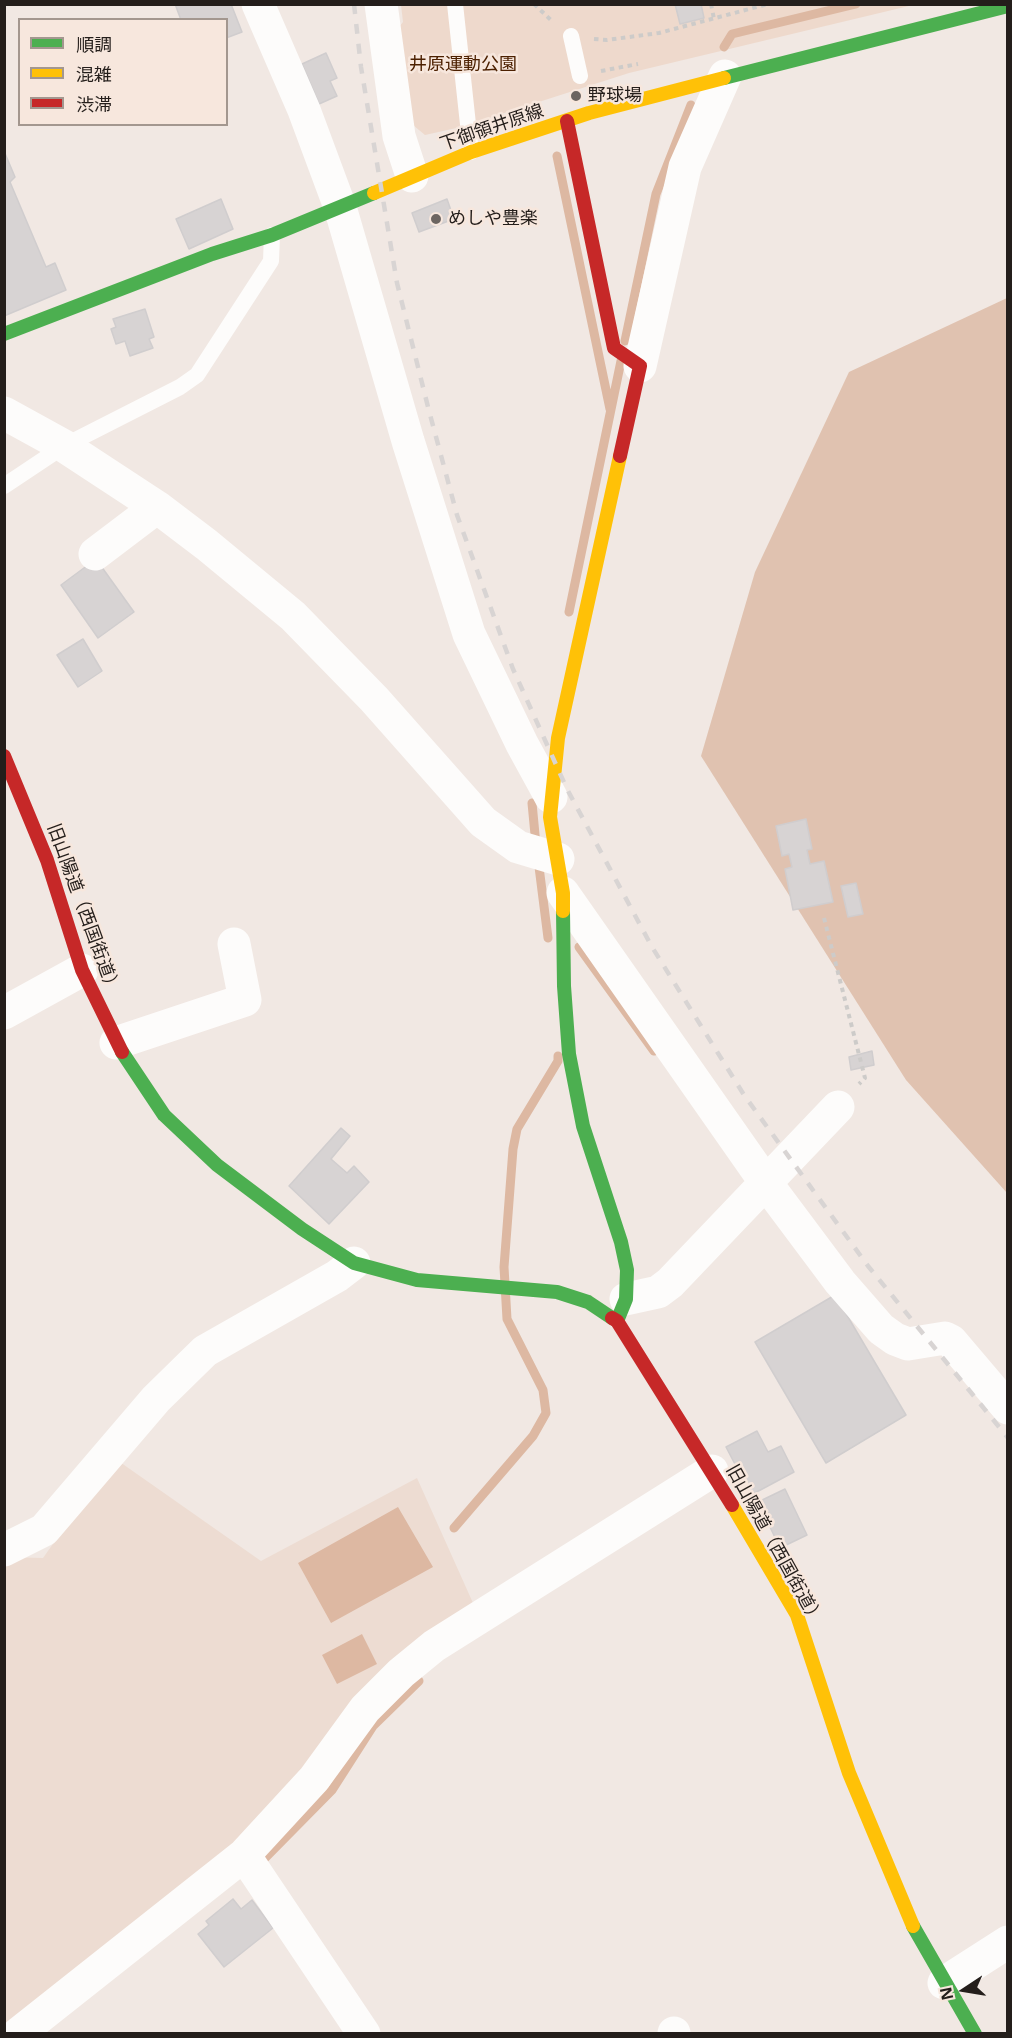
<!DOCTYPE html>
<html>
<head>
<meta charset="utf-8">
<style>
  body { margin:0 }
  #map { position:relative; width:1012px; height:2038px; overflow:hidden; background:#f1e8e3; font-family:"Noto Sans","Noto Sans JP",sans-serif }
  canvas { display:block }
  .frame { position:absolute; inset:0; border:6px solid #241e1b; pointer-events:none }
  .legend { position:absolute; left:18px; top:18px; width:210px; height:108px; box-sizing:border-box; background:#f7e7dd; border:2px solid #a3978f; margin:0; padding:8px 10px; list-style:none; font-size:18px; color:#241e1b }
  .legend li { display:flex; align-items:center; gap:12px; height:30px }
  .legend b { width:30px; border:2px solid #a3978f }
  .north { position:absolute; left:934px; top:1960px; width:60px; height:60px; -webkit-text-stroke:4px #f7e7dd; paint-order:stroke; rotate:258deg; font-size:16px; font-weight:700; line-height:24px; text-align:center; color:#241e1b }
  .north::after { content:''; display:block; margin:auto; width:21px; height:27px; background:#241e1b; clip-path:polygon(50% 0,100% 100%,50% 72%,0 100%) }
</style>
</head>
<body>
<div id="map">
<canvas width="1012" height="2038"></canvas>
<div class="frame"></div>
<ul class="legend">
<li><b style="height:8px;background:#4caf50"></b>順調</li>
<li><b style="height:8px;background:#ffc107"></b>混雑</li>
<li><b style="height:8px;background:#c62828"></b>渋滞</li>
</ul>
<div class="north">N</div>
</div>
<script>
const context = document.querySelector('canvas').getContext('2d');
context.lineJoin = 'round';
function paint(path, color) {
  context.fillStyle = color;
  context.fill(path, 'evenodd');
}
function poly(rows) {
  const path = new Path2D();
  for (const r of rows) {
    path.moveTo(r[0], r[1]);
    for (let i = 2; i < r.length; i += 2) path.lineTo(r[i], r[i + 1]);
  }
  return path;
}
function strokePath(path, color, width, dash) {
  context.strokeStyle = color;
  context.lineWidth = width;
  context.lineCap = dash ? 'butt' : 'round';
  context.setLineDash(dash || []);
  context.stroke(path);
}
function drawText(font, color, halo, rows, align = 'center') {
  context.font = font + ' "Noto Sans","Noto Sans JP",sans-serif';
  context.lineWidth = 5;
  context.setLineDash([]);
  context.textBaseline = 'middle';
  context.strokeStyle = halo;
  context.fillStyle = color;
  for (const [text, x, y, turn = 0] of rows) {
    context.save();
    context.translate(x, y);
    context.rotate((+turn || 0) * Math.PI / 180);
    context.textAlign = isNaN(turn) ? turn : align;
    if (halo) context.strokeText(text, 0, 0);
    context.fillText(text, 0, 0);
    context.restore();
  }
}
paint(poly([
  [117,1460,261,1561,417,1478,473,1603,292,1783,232,1849,5,2025,5,1557,43,1558,99,1479]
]), '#eddcd2');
paint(poly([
  [401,5,913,5,629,73,461,127,425,135,413,125,395,32,403,22]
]), '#eed9cc');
paint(poly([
  [1007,298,1007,1193,906,1080,701,756,755,572,849,372]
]), '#e0c2b0');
paint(poly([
  [398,1507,433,1567,331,1623,298,1563],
  [362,1634,377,1664,337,1684,322,1655]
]), '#ddb8a2');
strokePath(poly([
  [724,47,732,34,856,4],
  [557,156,610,409],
  [625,341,656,194,691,105],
  [569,612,621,361],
  [532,803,536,845],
  [538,859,548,938],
  [579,947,654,1051],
  [454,1528,533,1436,546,1413,543,1390,507,1319,504,1267,513,1149,517,1129,558,1061,558,1056],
  [263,1860,332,1790,373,1726,419,1681]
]), '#ddb8a2', 9);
const building = poly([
  [175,4,231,4,242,32,226,38,226,20,181,20,175,4],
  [675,4,701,4,704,18,680,24,675,4],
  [326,53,337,78,330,81,337,96,319,104,302,64,326,53],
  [4,151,15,177,10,182,46,267,55,263,66,290,4,316,4,151],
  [221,199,233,229,189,249,176,219,221,199],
  [447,199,454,219,419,232,412,213,447,199],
  [145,309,154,337,149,339,153,348,130,356,125,341,116,344,111,329,116,327,113,319,145,309],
  [96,559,134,612,98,638,61,585,96,559],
  [83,639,102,671,78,687,57,655,83,639],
  [806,819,812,849,807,850,810,864,824,861,833,902,793,910,785,869,792,867,789,854,782,856,776,826,806,819],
  [856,883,863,914,848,917,841,886,856,883],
  [872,1051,874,1065,851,1070,849,1057,872,1051],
  [341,1128,350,1136,331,1159,347,1173,354,1166,369,1182,329,1224,289,1186,341,1128],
  [835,1295,906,1415,826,1463,755,1342,835,1295],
  [757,1431,768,1452,781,1446,794,1472,751,1495,726,1447,757,1431],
  [785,1489,807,1535,780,1548,758,1502,785,1489],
  [233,1899,241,1909,252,1900,273,1928,224,1967,198,1934,209,1925,206,1921,233,1899]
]);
paint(building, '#d7d3d3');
strokePath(building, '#d0cdce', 1.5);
strokePath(poly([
  [534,4,553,22],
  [711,4,714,19],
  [594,39,607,40,659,33,768,4],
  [601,71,638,64],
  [824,918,865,1078,859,1084]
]), '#cdcbc9', 4, [4.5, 4.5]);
strokePath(poly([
  [455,4,471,152],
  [571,36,580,76],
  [4,486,64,446,180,387,197,375,271,261,272,235]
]), '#fdfcfb', 16);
strokePath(poly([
  [258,4,304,110,340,207,408,441,469,634,522,744,551,797],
  [381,4,399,136,412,176],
  [640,366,685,167,725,76],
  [4,413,64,446,157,507,207,545,293,616,374,699,483,822,518,847,558,859],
  [95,554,157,507],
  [563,893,766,1183,840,1282,881,1329,895,1339,908,1344,945,1338,951,1341,1008,1408],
  [4,1013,82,970],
  [116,1043,245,1000,234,944],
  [626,1299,658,1292,670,1283,838,1107],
  [4,1550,44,1530,156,1399,205,1351,337,1276,354,1263],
  [244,1855,364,2034],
  [944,1983,1008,1942],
  [18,2034,244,1855,314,1779,365,1709,401,1673,434,1646,712,1471],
  [674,2034,674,2033]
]), '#fdfcfb', 33);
strokePath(poly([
  [724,78,1008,6],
  [4,334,212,254,272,235,374,193],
  [563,911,564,986,569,1054,583,1126,621,1242,627,1270,626,1299,617,1321],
  [122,1052,164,1115,217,1165,302,1229,354,1263,417,1280,557,1292,588,1302,612,1318],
  [913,1926,975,2034]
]), '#4caf50', 14);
strokePath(poly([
  [374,193,471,152,589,113,724,78],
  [563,911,563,893,550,817,558,738,620,456],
  [732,1505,797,1615,849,1773,913,1926]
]), '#ffc107', 14);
strokePath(poly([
  [567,121,614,348,640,366,620,456],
  [4,756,47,860,82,970,122,1052],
  [612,1318,617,1321,732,1505]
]), '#c62828', 14);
strokePath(poly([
  [354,4,361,67,397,283,428,407,457,515,513,669,567,789,652,947,744,1095,868,1266,1008,1438]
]), '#d8d4d3', 4.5, [10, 10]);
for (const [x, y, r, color] of [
  [576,96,6,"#6c6561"],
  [436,219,6,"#6c6561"]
]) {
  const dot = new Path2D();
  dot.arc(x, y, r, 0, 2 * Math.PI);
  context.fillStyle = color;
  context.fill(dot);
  strokePath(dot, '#f7e7dd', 2);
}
drawText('18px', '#4c2000', '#f7e7dd', [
  ["井原運動公園",463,65]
]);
drawText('18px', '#241e1b', '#f7e7dd', [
  ["野球場",588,96],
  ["めしや豊楽",448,219]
], 'left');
drawText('18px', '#241e1b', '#f7e7dd', [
  ["下御領井原線",492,128,-19],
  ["旧山陽道（西国街道）",83,909,70],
  ["旧山陽道（西国街道）",774,1545,61]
]);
</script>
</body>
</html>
